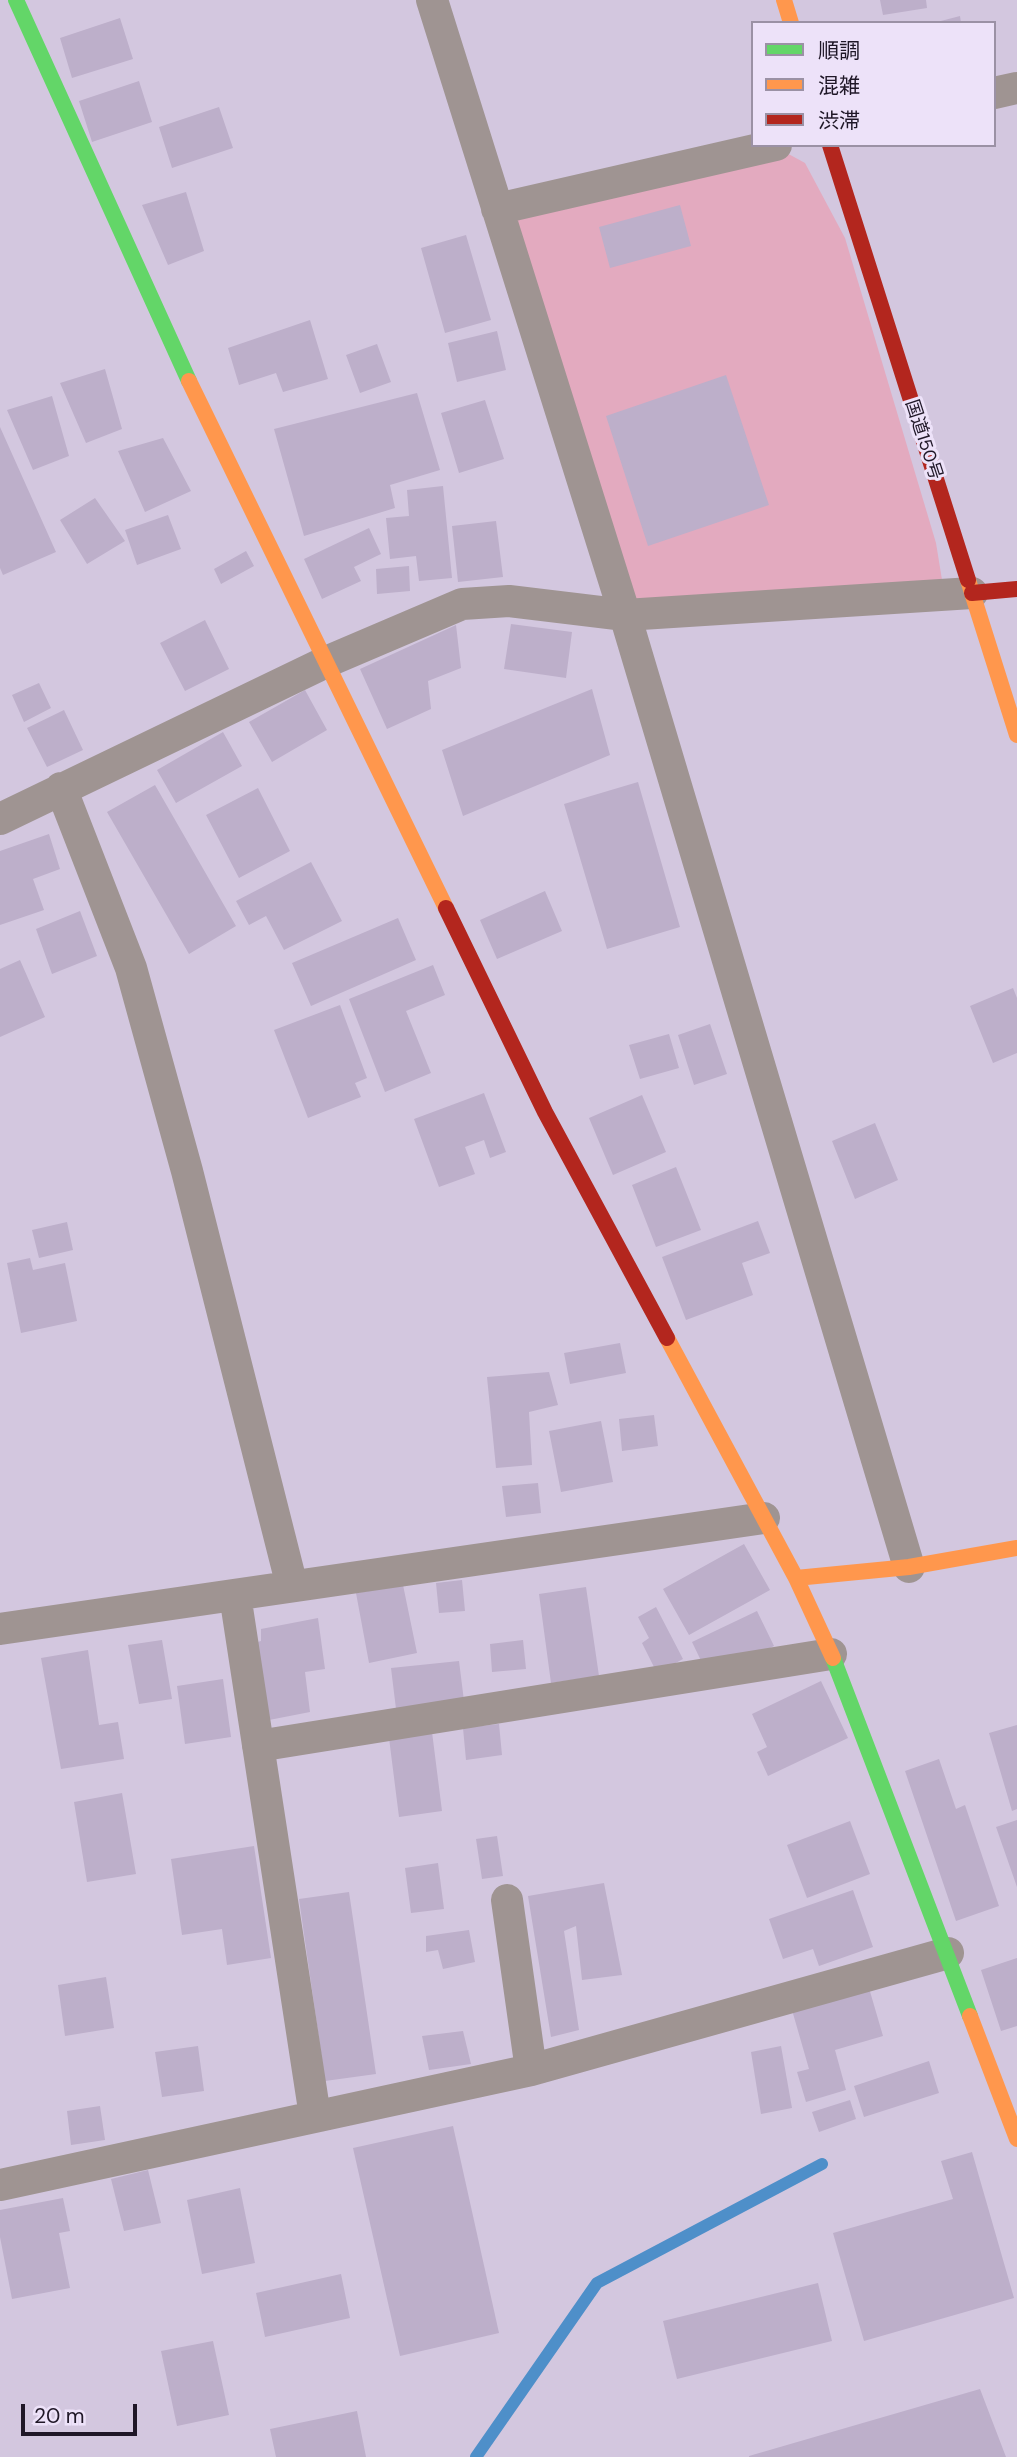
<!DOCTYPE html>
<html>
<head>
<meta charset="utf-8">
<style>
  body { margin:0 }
  #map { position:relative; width:1017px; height:2457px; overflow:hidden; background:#d3c7df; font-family:"DM Sans","Noto Sans JP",sans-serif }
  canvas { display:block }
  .legend { position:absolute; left:751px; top:21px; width:245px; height:126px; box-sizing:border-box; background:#ede2f9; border:2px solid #9b91a5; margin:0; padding:9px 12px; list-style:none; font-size:21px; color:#1f1727 }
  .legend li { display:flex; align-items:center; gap:14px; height:35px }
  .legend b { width:35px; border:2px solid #9b91a5 }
  .scale { position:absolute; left:21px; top:2404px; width:116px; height:32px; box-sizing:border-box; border:4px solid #1f1727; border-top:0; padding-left:9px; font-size:21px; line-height:24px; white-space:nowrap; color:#1f1727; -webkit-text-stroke:5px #ede2f9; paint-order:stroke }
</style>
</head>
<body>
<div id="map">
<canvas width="1017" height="2457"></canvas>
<ul class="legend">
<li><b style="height:9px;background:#63d668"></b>順調</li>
<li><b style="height:9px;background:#ff974d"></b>混雑</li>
<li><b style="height:9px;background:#b3261e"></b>渋滞</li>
</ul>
<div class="scale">20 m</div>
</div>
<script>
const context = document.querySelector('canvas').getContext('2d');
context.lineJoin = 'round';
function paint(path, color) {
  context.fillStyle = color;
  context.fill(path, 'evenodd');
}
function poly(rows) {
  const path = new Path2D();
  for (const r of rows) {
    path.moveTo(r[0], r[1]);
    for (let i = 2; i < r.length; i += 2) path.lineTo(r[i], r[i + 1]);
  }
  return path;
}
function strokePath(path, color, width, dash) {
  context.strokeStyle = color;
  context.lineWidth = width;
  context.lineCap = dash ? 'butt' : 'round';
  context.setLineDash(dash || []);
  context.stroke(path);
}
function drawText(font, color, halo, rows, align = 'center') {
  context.font = font + ' "DM Sans","Noto Sans JP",sans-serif';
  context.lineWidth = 6;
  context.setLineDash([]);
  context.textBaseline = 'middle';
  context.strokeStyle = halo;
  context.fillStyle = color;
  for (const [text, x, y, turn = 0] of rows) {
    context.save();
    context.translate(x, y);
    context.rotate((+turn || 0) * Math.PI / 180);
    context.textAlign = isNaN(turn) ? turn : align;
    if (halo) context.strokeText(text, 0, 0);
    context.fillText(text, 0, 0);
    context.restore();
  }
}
paint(poly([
  [772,145,805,163,845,238,936,543,943,586,631,603,508,206]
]), '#e3aabf');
strokePath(poly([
  [476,2457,597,2283,822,2164]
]), '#4e8fc9', 12);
paint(poly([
  [880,0,926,0,927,8,883,15],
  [960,16,961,23,937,23,937,22],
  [120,18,133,59,72,78,60,38],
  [139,81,152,122,92,142,79,101],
  [219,107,233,148,172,168,159,127],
  [186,192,204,251,168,265,142,205],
  [680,205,691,246,610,268,599,227],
  [466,235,491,320,445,333,421,248],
  [310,320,328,379,283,392,276,373,239,385,228,348],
  [497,331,506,370,457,382,448,343],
  [377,344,391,382,360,393,346,355],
  [105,369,122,429,86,443,60,383],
  [726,375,769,505,648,546,606,416],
  [417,393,440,470,390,485,395,508,304,536,274,429],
  [52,396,69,456,33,470,7,410],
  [485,400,504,459,459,473,441,413],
  [0,427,56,552,3,575,0,568],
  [163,438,191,491,145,512,118,451],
  [443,486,452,578,419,581,416,556,390,559,386,518,409,516,407,490],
  [95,498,125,541,87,564,60,520],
  [168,515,181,549,137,565,125,530],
  [496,521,503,577,458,582,452,526],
  [369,528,381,554,354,567,361,581,322,599,304,559],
  [246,551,254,566,221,584,214,569],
  [409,566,410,591,377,594,376,569],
  [205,620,229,669,185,691,160,643],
  [511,624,572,632,566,678,504,669],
  [456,625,461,668,428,681,431,709,387,729,360,669],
  [39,683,51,708,24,722,12,695],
  [592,689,610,755,463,816,442,750],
  [305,690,327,730,272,762,249,722],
  [64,710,83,750,47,767,27,728],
  [223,732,242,766,176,803,157,770],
  [638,782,680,927,607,949,564,804],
  [155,785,236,926,189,954,107,812],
  [258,788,290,851,239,878,206,815],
  [49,834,60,869,33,879,44,910,0,925,0,851],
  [311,862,342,921,284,950,266,916,249,925,236,901],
  [545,891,562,931,497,959,480,920],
  [80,911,97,956,52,974,36,929],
  [398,918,416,960,311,1006,292,963],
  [20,960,45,1017,0,1037,0,969],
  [433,965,445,995,406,1011,431,1073,385,1092,349,999],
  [1013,988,1017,998,1017,1053,993,1063,970,1006],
  [340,1005,367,1078,355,1083,361,1097,308,1118,274,1030],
  [710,1024,727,1074,694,1085,678,1035],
  [669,1034,679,1068,640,1079,629,1045],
  [484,1093,506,1152,490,1158,484,1140,465,1147,475,1174,439,1187,414,1119],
  [642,1095,666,1152,613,1175,589,1118],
  [875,1123,898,1180,855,1199,832,1141],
  [676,1167,701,1230,656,1247,632,1185],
  [758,1221,770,1253,742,1263,753,1295,686,1320,662,1257],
  [67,1222,73,1250,39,1258,32,1230],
  [30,1258,33,1270,65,1263,77,1321,21,1333,7,1263],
  [620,1343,626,1373,570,1384,564,1353],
  [549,1372,558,1405,529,1412,532,1465,496,1468,487,1377],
  [654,1415,658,1446,622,1451,619,1419],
  [601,1421,613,1482,561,1492,549,1431],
  [538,1483,541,1513,506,1517,502,1486],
  [744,1544,770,1590,689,1635,663,1589],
  [462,1580,465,1611,439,1613,436,1583],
  [403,1585,417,1653,369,1663,356,1593],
  [586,1587,599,1676,551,1683,539,1594],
  [656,1607,683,1659,657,1673,642,1643,649,1638,638,1617],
  [757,1611,774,1646,735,1665,705,1669,692,1642],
  [318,1618,325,1669,305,1672,310,1712,264,1721,254,1643,261,1641,261,1629],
  [162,1640,172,1699,139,1704,128,1645],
  [523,1640,526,1669,492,1672,490,1644],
  [88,1650,99,1725,118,1722,124,1759,61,1769,41,1658],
  [459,1661,464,1701,396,1709,391,1668],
  [223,1679,231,1737,185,1744,177,1686],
  [821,1681,848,1738,768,1776,757,1752,767,1747,752,1714],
  [499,1724,502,1755,466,1760,463,1728],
  [1017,1725,1017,1809,1012,1811,989,1733],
  [432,1732,442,1811,399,1817,389,1738],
  [939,1759,956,1809,965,1805,999,1906,956,1921,905,1771],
  [122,1793,136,1874,87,1882,74,1802],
  [1017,1820,1017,1887,996,1827],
  [850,1821,870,1874,807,1898,787,1845],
  [497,1836,503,1876,482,1879,476,1839],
  [254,1846,271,1958,227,1965,222,1929,182,1935,171,1859],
  [438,1863,444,1909,411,1913,405,1868],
  [604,1883,622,1975,582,1980,576,1926,564,1931,579,2030,551,2037,528,1896],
  [853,1890,873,1947,819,1966,813,1949,783,1959,769,1919],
  [349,1892,376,2074,325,2081,299,1899],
  [469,1930,475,1962,443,1969,438,1950,426,1952,426,1936],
  [1017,1958,1017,2026,1001,2031,981,1970],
  [106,1977,114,2028,65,2036,58,1985],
  [869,1988,883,2036,835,2050,846,2090,806,2102,797,2072,809,2069,792,2010],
  [463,2031,471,2064,429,2070,422,2036],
  [198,2046,204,2091,162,2097,155,2052],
  [781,2046,792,2108,761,2114,751,2052],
  [929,2061,939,2093,864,2117,854,2086],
  [850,2100,856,2119,819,2132,812,2112],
  [100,2106,105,2140,71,2145,67,2111],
  [453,2126,499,2333,400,2356,353,2148],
  [972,2152,1014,2298,864,2341,833,2233,953,2199,941,2161],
  [148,2170,161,2223,124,2231,111,2179],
  [240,2188,255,2263,202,2274,187,2200],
  [63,2198,70,2231,59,2233,70,2288,12,2299,0,2237,0,2210],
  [341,2274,350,2318,265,2337,256,2293],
  [818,2283,832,2341,677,2379,663,2321],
  [213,2341,229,2415,177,2426,161,2351],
  [980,2389,1006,2457,749,2457,749,2456],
  [357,2411,366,2457,276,2457,270,2429]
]), '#bdafca');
strokePath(poly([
  [432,0,625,615,909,1567],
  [994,93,1017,88],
  [497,209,776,145],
  [61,788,131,968,187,1171,292,1586],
  [0,819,326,662,462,604,509,601,625,615,972,593],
  [235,1595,315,2116],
  [0,1629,764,1518],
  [258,1746,831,1654],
  [507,1900,531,2070],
  [0,2185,531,2070,948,1953]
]), '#9f9492', 32);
strokePath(poly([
  [16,0,189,381],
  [833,1658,970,2016]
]), '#63d668', 16);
strokePath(poly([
  [784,0,791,23],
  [189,381,446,908],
  [968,580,1017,735],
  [667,1338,796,1578,833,1658],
  [796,1578,909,1567,1017,1548],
  [970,2016,1017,2139]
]), '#ff974d', 16);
strokePath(poly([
  [830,145,968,580],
  [972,593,1017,589],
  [446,908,545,1112,667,1338]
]), '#b3261e', 16);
drawText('18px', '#1f1727', '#ede2f9', [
  ["国道150号",923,440,72]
]);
</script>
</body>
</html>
